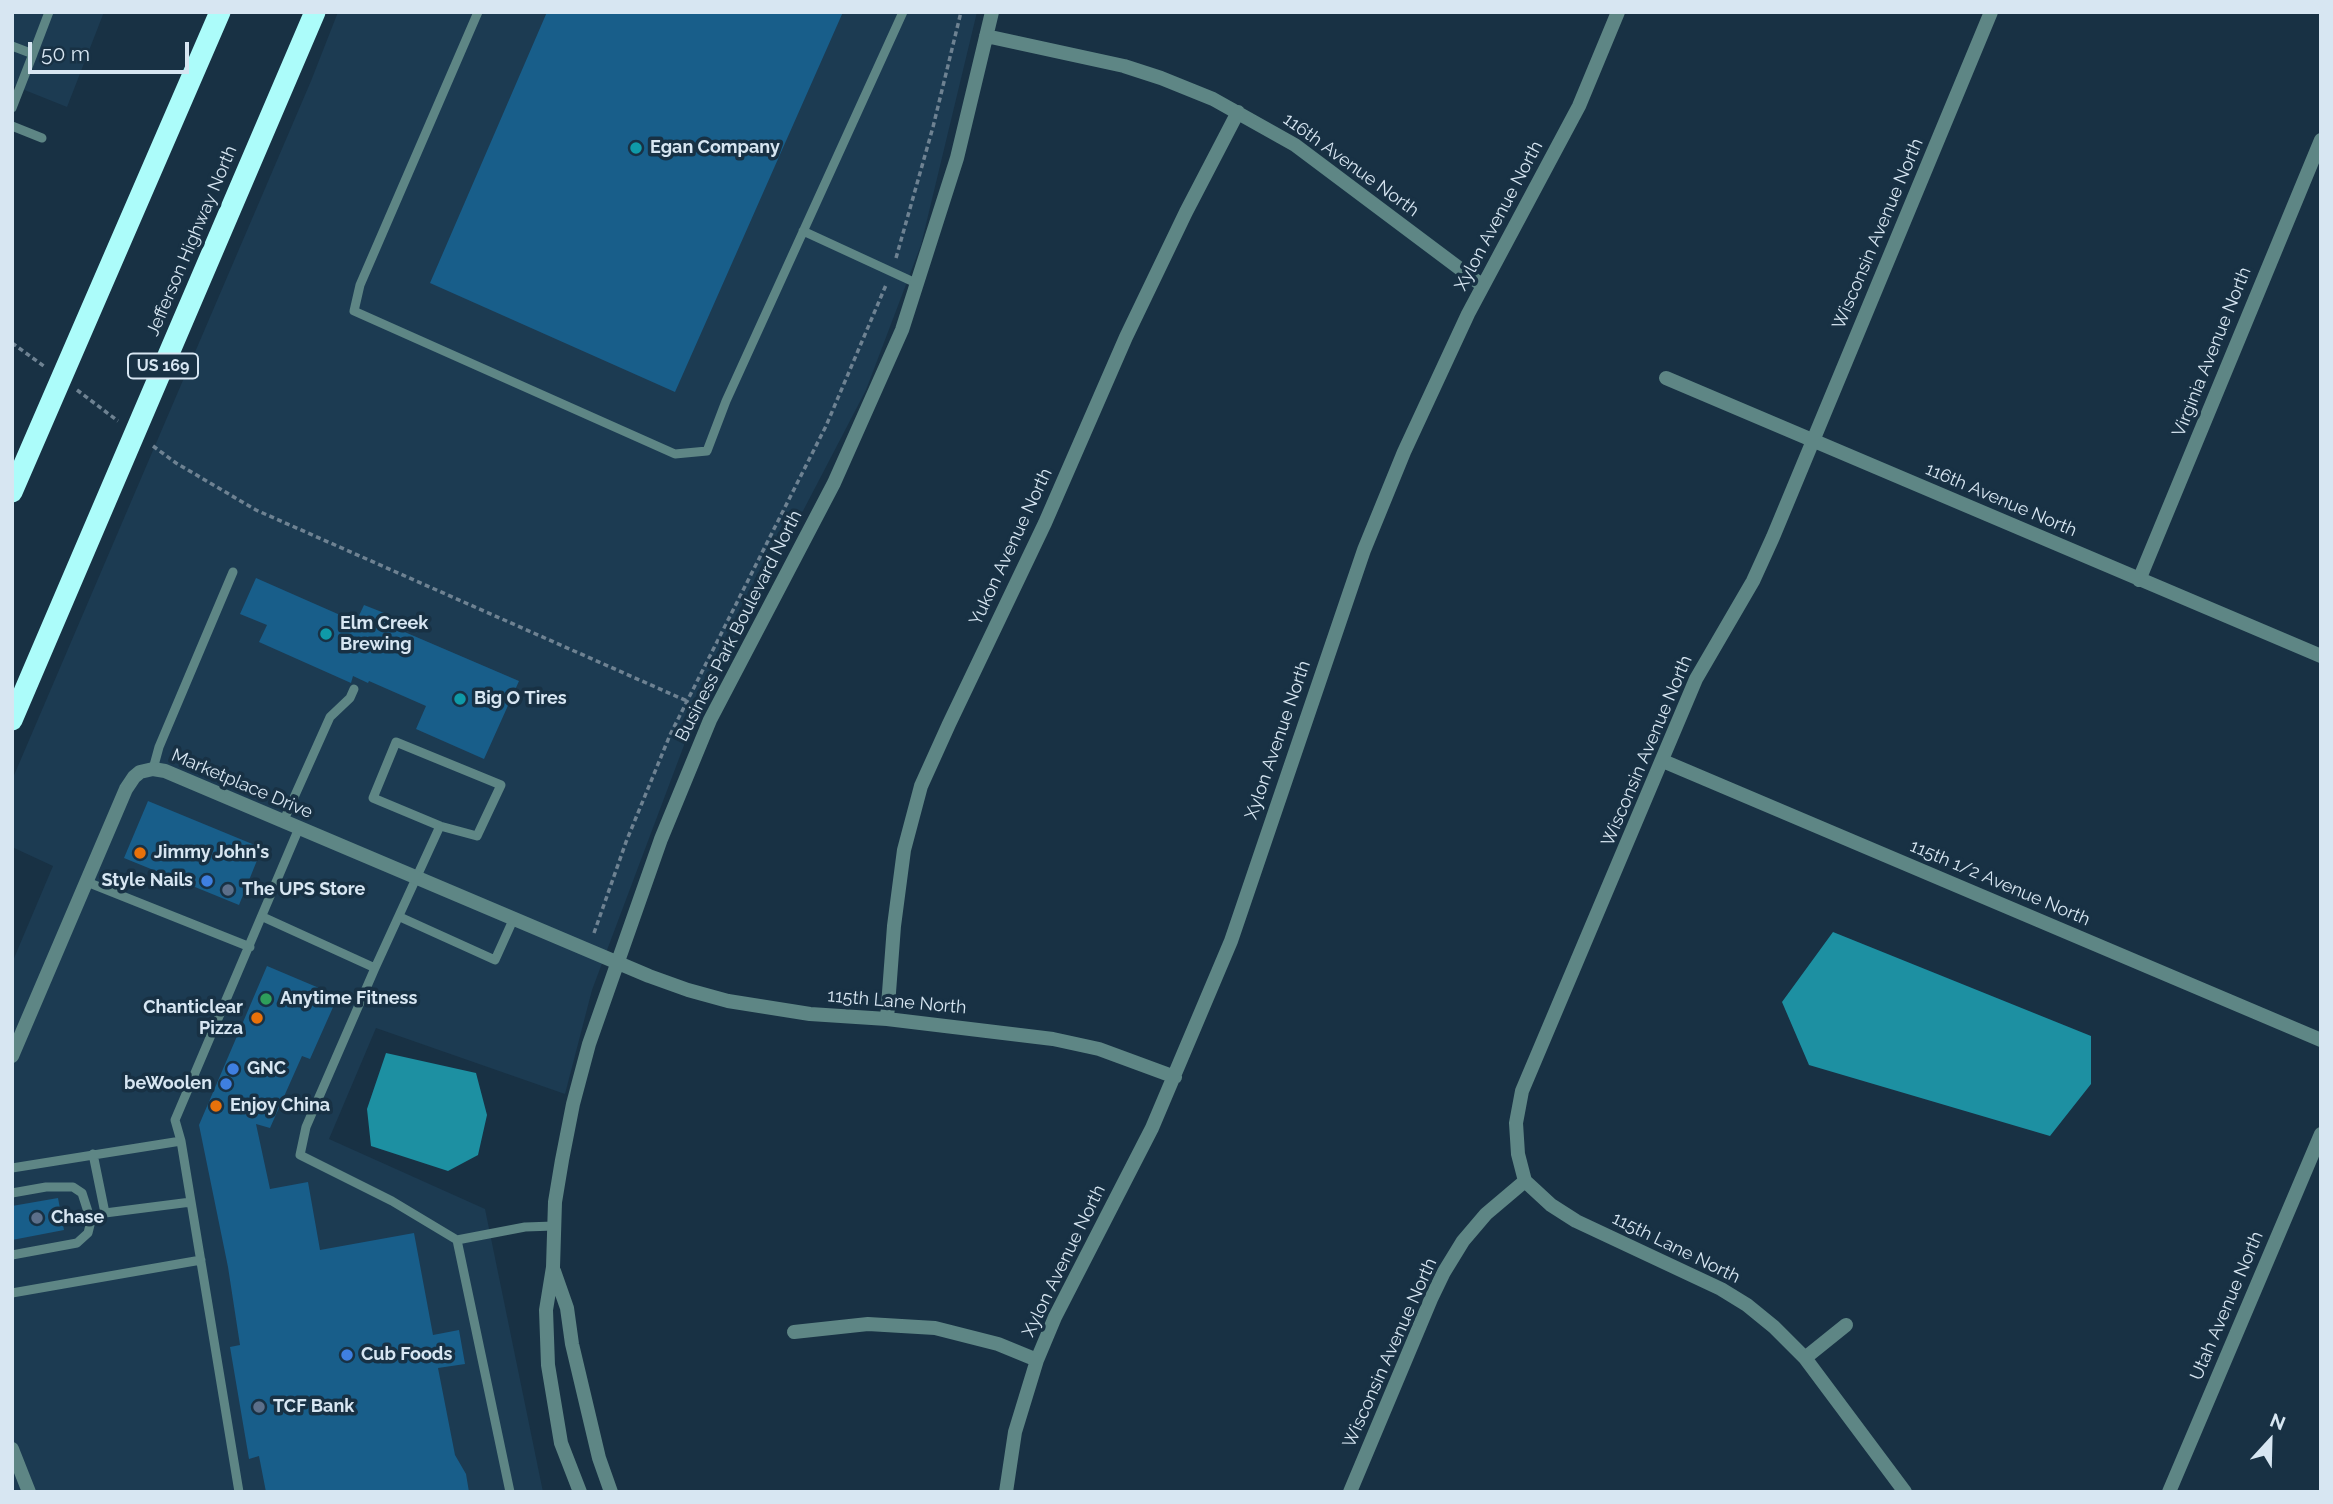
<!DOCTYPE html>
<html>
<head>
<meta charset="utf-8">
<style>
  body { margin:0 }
  #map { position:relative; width:2333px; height:1504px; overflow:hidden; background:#183144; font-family:Raleway,sans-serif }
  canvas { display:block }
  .frame { position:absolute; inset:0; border:14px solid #d7e6f2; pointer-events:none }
  .north { position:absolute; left:2235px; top:1406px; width:70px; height:70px; -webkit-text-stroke:5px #183144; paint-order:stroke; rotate:22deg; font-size:19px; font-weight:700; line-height:28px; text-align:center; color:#d7e6f2 }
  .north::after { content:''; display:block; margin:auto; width:24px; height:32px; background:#d7e6f2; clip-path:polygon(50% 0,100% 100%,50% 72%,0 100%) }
  .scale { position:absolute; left:28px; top:42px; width:161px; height:32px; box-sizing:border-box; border:4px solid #d7e6f2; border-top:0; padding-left:9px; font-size:21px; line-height:24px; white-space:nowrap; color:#d7e6f2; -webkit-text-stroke:5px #183144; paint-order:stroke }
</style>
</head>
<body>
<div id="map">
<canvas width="2333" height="1504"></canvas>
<div class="frame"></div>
<div class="north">N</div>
<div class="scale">50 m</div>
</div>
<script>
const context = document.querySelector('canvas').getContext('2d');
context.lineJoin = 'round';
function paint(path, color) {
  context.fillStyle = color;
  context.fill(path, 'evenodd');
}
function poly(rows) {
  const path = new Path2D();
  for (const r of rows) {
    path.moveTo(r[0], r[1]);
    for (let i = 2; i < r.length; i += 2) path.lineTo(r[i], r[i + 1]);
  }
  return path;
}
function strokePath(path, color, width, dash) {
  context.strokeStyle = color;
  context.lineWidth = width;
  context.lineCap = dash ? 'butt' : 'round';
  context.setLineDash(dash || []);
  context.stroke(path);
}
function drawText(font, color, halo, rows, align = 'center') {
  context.font = font + ' Raleway,sans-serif';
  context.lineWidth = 7;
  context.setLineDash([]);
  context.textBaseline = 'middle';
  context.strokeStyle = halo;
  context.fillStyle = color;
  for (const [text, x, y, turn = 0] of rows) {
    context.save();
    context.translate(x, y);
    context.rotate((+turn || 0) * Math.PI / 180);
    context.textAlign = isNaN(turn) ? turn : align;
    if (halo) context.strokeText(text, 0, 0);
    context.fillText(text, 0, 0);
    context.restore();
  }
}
paint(poly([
  [12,12,104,12,67,107,12,85],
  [338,12,977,12,921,245,866,390,692,724,592,990,565,1094,376,1028,329,1139,485,1209,543,1492,12,1492,12,963,53,866,12,847,12,780,311,81]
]), '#1c3b52');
paint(poly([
  [1833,932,2091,1036,2091,1084,2050,1136,1809,1065,1782,1002],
  [386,1053,476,1073,487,1115,478,1155,448,1171,371,1146,367,1109]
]), '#1d90a2');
paint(poly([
  [547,12,843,12,675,392,430,283],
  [256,578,356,622,364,605,397,618,393,627,519,681,484,759,416,729,426,706,369,681,368,683,353,676,351,683,259,642,267,625,240,614],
  [148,801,262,848,239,905,124,858],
  [267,966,338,996,310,1059,302,1056,270,1128,256,1124,270,1189,308,1182,320,1250,414,1233,433,1335,459,1330,465,1364,438,1368,455,1455,466,1474,469,1492,266,1492,259,1456,249,1459,230,1347,240,1345,228,1267,199,1125],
  [58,1198,64,1230,12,1240,12,1206]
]), '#185e8a');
strokePath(poly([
  [896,258,933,127,961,12],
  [12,343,45,367],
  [77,390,118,421],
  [153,446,176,463,256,510,687,701],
  [594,933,626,842,670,735,826,426,886,285]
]), '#6e8292', 3.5, [5, 3.5]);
strokePath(poly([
  [478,12,360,285,354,311,675,454,707,451,726,401,903,12],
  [12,46,33,54,49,12],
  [12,108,33,54],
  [12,126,42,138],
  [803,231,918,284],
  [153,769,159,747,233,572],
  [283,822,330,717,350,698,354,689],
  [440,826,373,798,396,742,501,785,477,836,440,826,375,968,306,1127,300,1155,392,1201,457,1240,525,1227,554,1226],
  [87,882,250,947],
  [263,917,375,968],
  [400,917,495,960,513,920],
  [93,1154,105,1213,191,1202],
  [12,1168,181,1141],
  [12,1193,46,1187,73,1187,82,1193,91,1221,88,1233,77,1243,12,1255],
  [457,1240,510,1492],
  [12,1293,201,1260],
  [239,1492,181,1141,175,1120,299,828]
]), '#5e8685', 9);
strokePath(poly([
  [986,36,1124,66,1161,78,1213,99,1295,145,1483,286],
  [1666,378,2321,656],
  [2139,580,2321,140],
  [1663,761,2321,1040],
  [887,1019,894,926,904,850,921,786,949,724,1045,523,1126,337,1186,212,1238,112],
  [12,1056,126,789,134,777,140,772,153,769,165,771,649,976,688,990,728,1001,810,1014,887,1019,1053,1039,1099,1049,1175,1077],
  [1525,1181,1518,1154,1516,1123,1522,1091,1696,679,1753,581,1773,537,1991,12],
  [1525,1181,1551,1205,1576,1221,1721,1289,1747,1305,1774,1327,1805,1358,1905,1492],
  [554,1271,567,1308,572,1344,599,1458,611,1492],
  [794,1332,868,1324,935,1328,998,1344,1037,1360],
  [1805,1358,1846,1325],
  [12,1449,29,1492],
  [580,1492,561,1443,548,1365,546,1310,553,1267,555,1202,562,1160,573,1104,589,1044,661,839,710,720,834,483,902,330,957,158,992,12],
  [1006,1492,1015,1432,1037,1360,1055,1317,1152,1128,1231,941,1364,550,1404,452,1468,314,1579,106,1618,12],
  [1350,1492,1431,1299,1444,1272,1463,1241,1486,1214,1525,1181],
  [2169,1492,2321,1134]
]), '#5e8685', 14);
strokePath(poly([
  [12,492,220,12],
  [12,720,315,12]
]), '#acfcfa', 21);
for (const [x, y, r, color] of [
  [636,148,7,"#0f9aa8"],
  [326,634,7,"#0f9aa8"],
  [460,699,7,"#0f9aa8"],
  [140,853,7,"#e8710a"],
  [207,881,7,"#3f7fe0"],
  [228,890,7,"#5c6f8a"],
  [266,999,7,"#2e9e5b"],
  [257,1018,7,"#e8710a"],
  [233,1069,7,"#3f7fe0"],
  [226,1084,7,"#3f7fe0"],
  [216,1106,7,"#e8710a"],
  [37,1218,7,"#5c6f8a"],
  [347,1355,7,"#3f7fe0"],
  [259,1407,7,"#5c6f8a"]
]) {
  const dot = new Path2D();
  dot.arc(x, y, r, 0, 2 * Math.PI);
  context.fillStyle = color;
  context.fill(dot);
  strokePath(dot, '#183144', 2.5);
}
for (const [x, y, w] of [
  [163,366,70]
]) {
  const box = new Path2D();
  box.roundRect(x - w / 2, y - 12.5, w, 25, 5);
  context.fillStyle = '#183144';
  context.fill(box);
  strokePath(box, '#d7e6f2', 2);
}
drawText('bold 16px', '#d7e6f2', null, [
  ["US 169",163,366]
]);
drawText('bold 18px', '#d7e6f2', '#183144', [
  ["Egan Company",650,148],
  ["Elm Creek",340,624],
  ["Brewing",340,645],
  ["Big O Tires",474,699],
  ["Jimmy John's",154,853],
  ["Style Nails",193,881,"right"],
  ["The UPS Store",242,890],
  ["Anytime Fitness",280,999],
  ["Chanticlear",243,1008,"right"],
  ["Pizza",243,1029,"right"],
  ["GNC",247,1069],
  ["beWoolen",212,1084,"right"],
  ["Enjoy China",230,1106],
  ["Chase",51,1218],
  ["Cub Foods",361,1355],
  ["TCF Bank",273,1407]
], 'left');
drawText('18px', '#d7e6f2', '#183144', [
  ["116th Avenue North",1351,165,36],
  ["Xylon Avenue North",1499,216,-62],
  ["Wisconsin Avenue North",1878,234,-67],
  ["Jefferson Highway North",192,241,-67],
  ["Virginia Avenue North",2212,352,-68],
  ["116th Avenue North",2001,500,23],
  ["Yukon Avenue North",1011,547,-65],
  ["Business Park Boulevard North",739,626,-63],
  ["Xylon Avenue North",1278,740,-71],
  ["Wisconsin Avenue North",1647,751,-67],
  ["Marketplace Drive",242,784,23],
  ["115th 1/2 Avenue North",2000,883,23],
  ["115th Lane North",897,1002,5],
  ["115th Lane North",1676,1248,26],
  ["Xylon Avenue North",1064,1261,-64],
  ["Utah Avenue North",2227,1306,-67],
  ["Wisconsin Avenue North",1390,1353,-66]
]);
</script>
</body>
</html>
